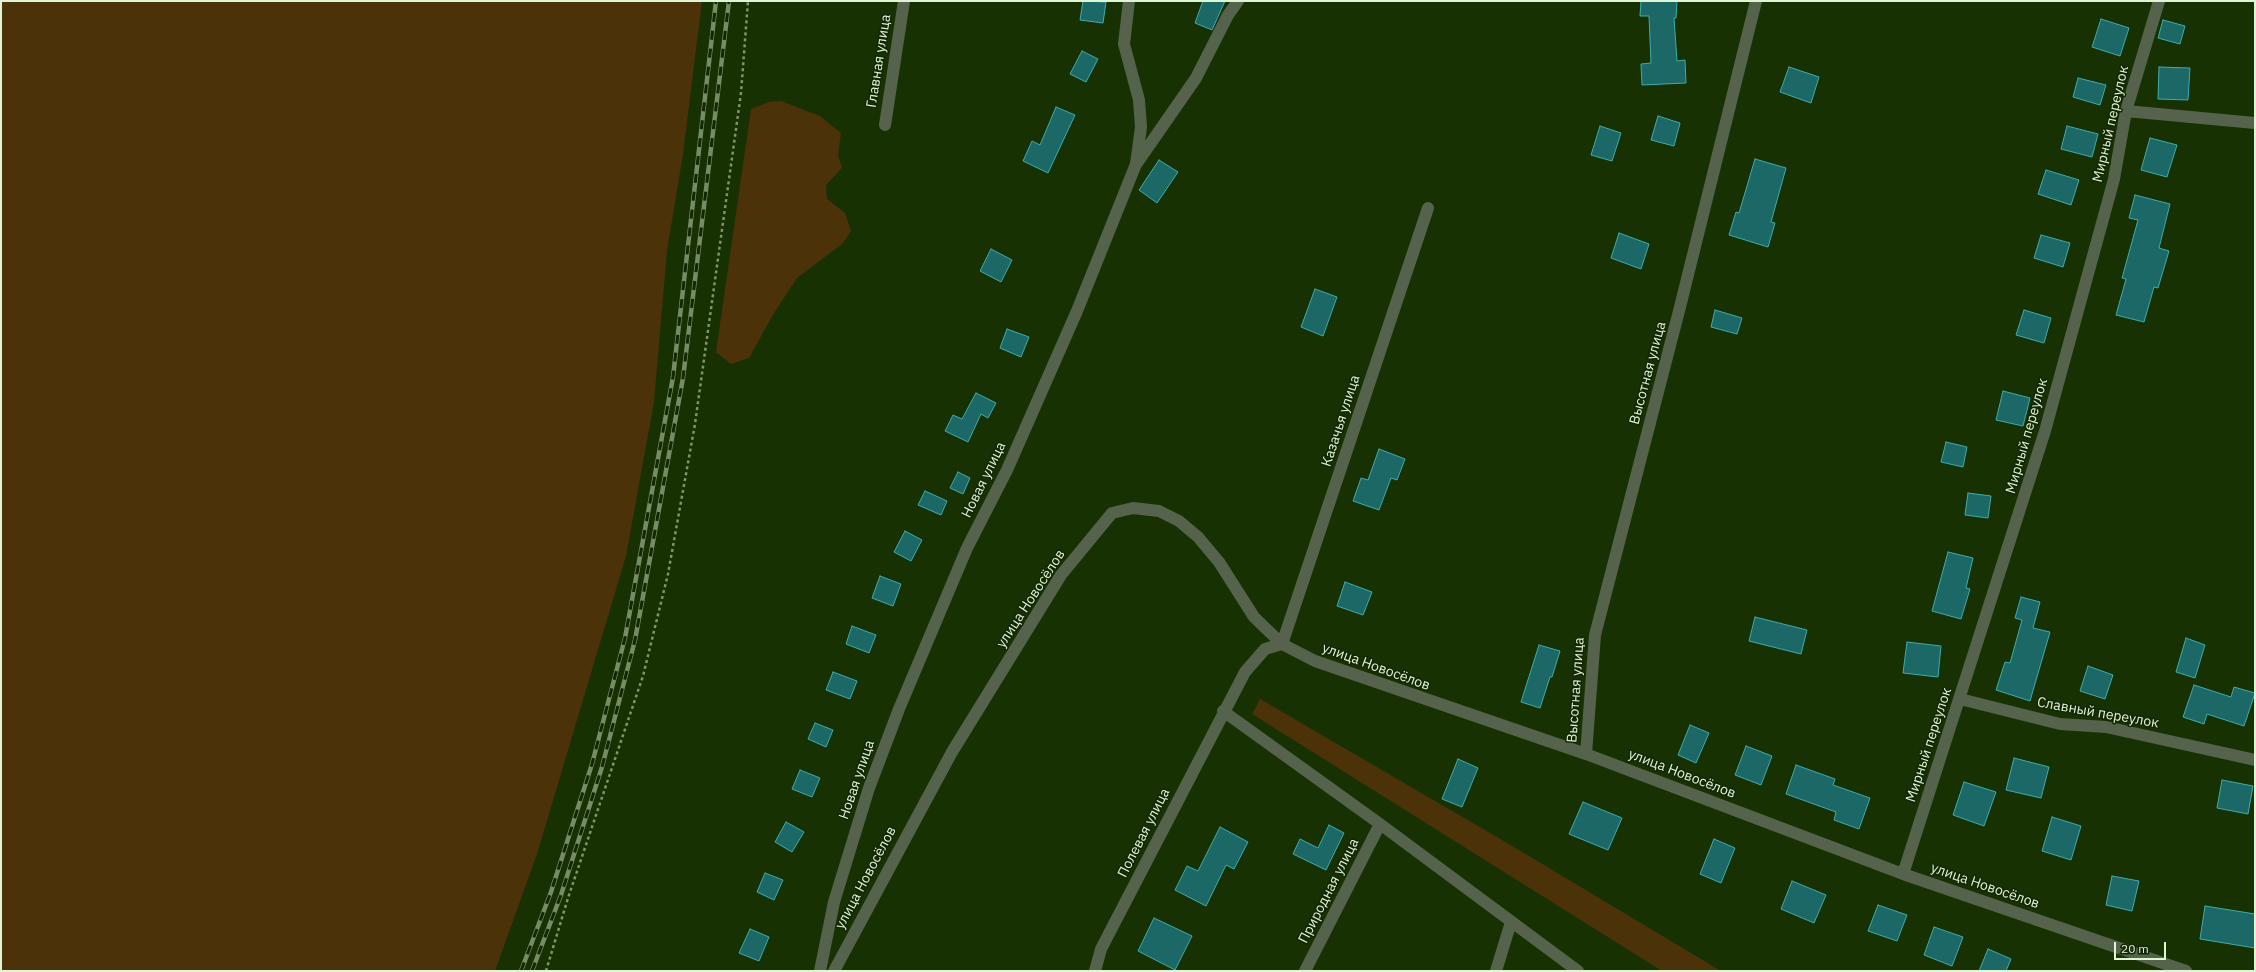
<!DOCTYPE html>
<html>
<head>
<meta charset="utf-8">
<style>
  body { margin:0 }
  #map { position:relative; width:2256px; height:972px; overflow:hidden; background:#183102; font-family:"IBM Plex Sans",sans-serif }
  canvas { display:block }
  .frame { position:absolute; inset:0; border:2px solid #e0f5d4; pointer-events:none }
  .scale { position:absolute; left:2114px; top:942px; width:52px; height:18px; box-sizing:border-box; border:2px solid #e0f5d4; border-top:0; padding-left:5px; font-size:12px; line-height:14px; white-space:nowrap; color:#e0f5d4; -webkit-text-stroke:3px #132606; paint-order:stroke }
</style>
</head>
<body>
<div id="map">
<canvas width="2256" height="972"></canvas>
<div class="frame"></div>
<div class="scale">20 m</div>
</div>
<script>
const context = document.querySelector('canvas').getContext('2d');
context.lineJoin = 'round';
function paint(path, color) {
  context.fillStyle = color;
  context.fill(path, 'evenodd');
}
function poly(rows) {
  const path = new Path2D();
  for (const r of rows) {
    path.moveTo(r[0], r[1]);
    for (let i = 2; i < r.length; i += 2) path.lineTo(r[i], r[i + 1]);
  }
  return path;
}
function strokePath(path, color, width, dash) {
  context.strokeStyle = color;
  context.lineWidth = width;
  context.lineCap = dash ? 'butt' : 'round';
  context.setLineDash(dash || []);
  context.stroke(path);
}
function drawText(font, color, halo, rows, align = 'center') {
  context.font = font + ' "IBM Plex Sans",sans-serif';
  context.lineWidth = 3;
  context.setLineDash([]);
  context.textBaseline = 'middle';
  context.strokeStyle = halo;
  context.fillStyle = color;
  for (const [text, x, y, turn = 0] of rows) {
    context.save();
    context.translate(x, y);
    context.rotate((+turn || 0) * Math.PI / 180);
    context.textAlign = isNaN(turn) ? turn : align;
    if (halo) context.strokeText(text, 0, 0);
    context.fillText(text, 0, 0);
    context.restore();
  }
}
paint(poly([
  [1,1,702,1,683,154,667,251,654,402,626,556,537,854,495,971,1,971],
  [781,101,820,116,841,133,838,155,842,168,826,185,827,199,845,213,851,231,842,244,797,278,774,313,749,358,731,364,716,352,751,109,769,102],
  [1260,699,1514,847,1721,971,1662,971,1252,714]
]), '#4c3208');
const building = poly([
  [1083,1,1106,2,1103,23,1080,20,1083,1],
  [1203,1,1225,1,1212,30,1195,23,1203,1],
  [1641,1,1677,1,1676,18,1674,18,1677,61,1685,60,1686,83,1642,85,1641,64,1651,63,1649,16,1640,16,1641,1],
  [2101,19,2129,28,2120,56,2092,47,2101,19],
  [2163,20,2185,26,2180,44,2158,38,2163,20],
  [1082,51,1098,59,1086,82,1070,74,1082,51],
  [1789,67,1819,77,1811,103,1780,92,1789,67],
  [2159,67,2190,68,2188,100,2158,99,2159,67],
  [2078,78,2106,85,2100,105,2073,97,2078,78],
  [1056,107,1075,115,1048,173,1023,161,1032,141,1040,145,1056,107],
  [1658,116,1680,123,1674,146,1651,140,1658,116],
  [1600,126,1621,133,1612,161,1591,155,1600,126],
  [2067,126,2098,134,2092,157,2061,149,2067,126],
  [2150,138,2177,145,2167,177,2141,170,2150,138],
  [1755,159,1786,168,1771,222,1775,223,1768,247,1729,235,1736,212,1739,213,1755,159],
  [1159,160,1178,172,1157,203,1139,190,1159,160],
  [2046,170,2079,180,2071,205,2038,194,2046,170],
  [2135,195,2170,204,2159,248,2169,251,2158,288,2154,287,2144,322,2116,315,2126,279,2122,278,2138,220,2129,218,2135,195],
  [1619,233,1649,244,1641,269,1611,258,1619,233],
  [2041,235,2070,243,2063,267,2034,258,2041,235],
  [991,249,1012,260,1001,282,980,271,991,249],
  [1315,289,1337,297,1323,336,1301,327,1315,289],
  [1715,310,1742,318,1737,334,1711,327,1715,310],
  [2024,310,2051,318,2044,343,2016,335,2024,310],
  [1007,329,1029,337,1021,357,1000,348,1007,329],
  [2003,391,2030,398,2023,426,1996,420,2003,391],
  [976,393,996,403,988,418,981,414,968,442,945,431,953,415,962,419,976,393],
  [1946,442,1967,447,1963,467,1941,462,1946,442],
  [1379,449,1405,459,1397,480,1391,478,1379,510,1353,501,1361,478,1368,480,1379,449],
  [958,472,970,478,963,494,950,488,958,472],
  [925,491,947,501,941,515,918,505,925,491],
  [1968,493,1991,496,1988,518,1965,515,1968,493],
  [905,531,922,540,911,561,894,552,905,531],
  [1948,552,1973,558,1966,588,1970,589,1961,619,1932,611,1948,552],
  [880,576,901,584,893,606,872,598,880,576],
  [1345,582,1372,592,1363,615,1337,606,1345,582],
  [2021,597,2040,602,2033,628,2050,632,2030,701,1996,690,2005,662,2010,663,2022,620,2015,618,2021,597],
  [1755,617,1807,630,1801,654,1749,641,1755,617],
  [852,626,876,635,869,653,846,644,852,626],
  [2186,638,2205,645,2195,678,2176,672,2186,638],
  [1907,642,1941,646,1938,677,1903,673,1907,642],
  [1539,645,1560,651,1552,677,1550,677,1540,708,1521,702,1539,645],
  [2088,666,2113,675,2105,699,2080,691,2088,666],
  [833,672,857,681,850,699,826,690,833,672],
  [2194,685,2231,697,2234,687,2255,693,2244,726,2207,714,2204,724,2183,717,2194,685],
  [815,723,833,730,826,747,808,739,815,723],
  [1690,725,1709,733,1696,763,1678,755,1690,725],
  [1746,746,1772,756,1761,785,1735,775,1746,746],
  [2014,758,2049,767,2041,798,2006,790,2014,758],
  [1458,759,1478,768,1462,807,1442,799,1458,759],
  [1796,765,1835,779,1833,785,1870,798,1859,829,1834,820,1836,812,1786,794,1796,765],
  [800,770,820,778,812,797,792,789,800,770],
  [2222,780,2253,786,2248,814,2217,808,2222,780],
  [1964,782,1996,792,1984,826,1953,815,1964,782],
  [1583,802,1622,818,1608,850,1569,834,1583,802],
  [2052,817,2081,826,2071,860,2042,851,2052,817],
  [786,822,804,832,792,852,775,842,786,822],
  [1329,825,1344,833,1326,870,1293,854,1300,839,1318,848,1329,825],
  [1220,827,1248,842,1234,869,1226,865,1206,906,1175,890,1187,866,1198,871,1220,827],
  [1714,839,1735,848,1721,883,1700,874,1714,839],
  [765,873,783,880,774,900,757,892,765,873],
  [2112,876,2139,881,2132,911,2106,905,2112,876],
  [1792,881,1826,895,1814,923,1781,909,1792,881],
  [1878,905,1907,915,1897,941,1868,931,1878,905],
  [2205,906,2255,914,2255,948,2200,939,2205,906],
  [1154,918,1192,936,1175,970,1138,951,1154,918],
  [1934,927,1963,937,1952,966,1924,955,1934,927],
  [750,929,769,937,759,961,739,953,750,929],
  [1988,949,2011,959,2006,971,1979,971,1988,949]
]);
paint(building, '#1b6867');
strokePath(building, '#40acab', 1);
strokePath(poly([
  [546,971,568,898,643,676,668,574,695,424,741,93,748,1]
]), '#7e956d', 2.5, [3, 3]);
strokePath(poly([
  [2126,111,2255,123],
  [885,125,904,1],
  [1137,163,1196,78,1228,15,1238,1],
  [1960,699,2060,724,2106,727,2255,760],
  [1223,711,1380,824,1578,971],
  [1586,754,1595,635,1680,307,1756,1],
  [1903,874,2045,431,2114,179,2126,111,2159,1],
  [820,971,834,902,869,788,899,709,967,548,1007,470,1077,311,1136,164,1141,127,1139,100,1124,44,1129,1],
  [834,971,952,752,1061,575,1112,513,1133,508,1159,511,1179,521,1198,537,1219,562,1254,617,1282,644,1315,661,1586,754,1903,874,2186,971],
  [1095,971,1101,949,1245,672,1265,649,1282,644,1428,208],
  [1305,971,1380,824],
  [1496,971,1511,922]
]), '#55634c', 12);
const rail = poly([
  [521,971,551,892,592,764,625,638,673,377,716,1],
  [532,971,561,895,602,767,635,640,683,378,729,1]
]);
strokePath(rail, '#768d64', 4.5);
strokePath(rail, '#132606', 3, [9]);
drawText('14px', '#e0f5d4', '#132606', [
  ["Главная улица",879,61,-81],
  ["Мирный переулок",2111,124,-77],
  ["Высотная улица",1648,373,-75],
  ["Казачья улица",1341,421,-72],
  ["Мирный переулок",2027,436,-74],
  ["Новая улица",984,480,-64],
  ["улица Новосёлов",1031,599,-57],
  ["улица Новосёлов",1376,667,20],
  ["Высотная улица",1576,690,-86],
  ["Славный переулок",2098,713,10],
  ["Мирный переулок",1929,745,-72],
  ["улица Новосёлов",1682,774,21],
  ["Новая улица",857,780,-71],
  ["Полевая улица",1144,833,-63],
  ["улица Новосёлов",866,878,-62],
  ["улица Новосёлов",1985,886,19],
  ["Природная улица",1329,891,-63]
]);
</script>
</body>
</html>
